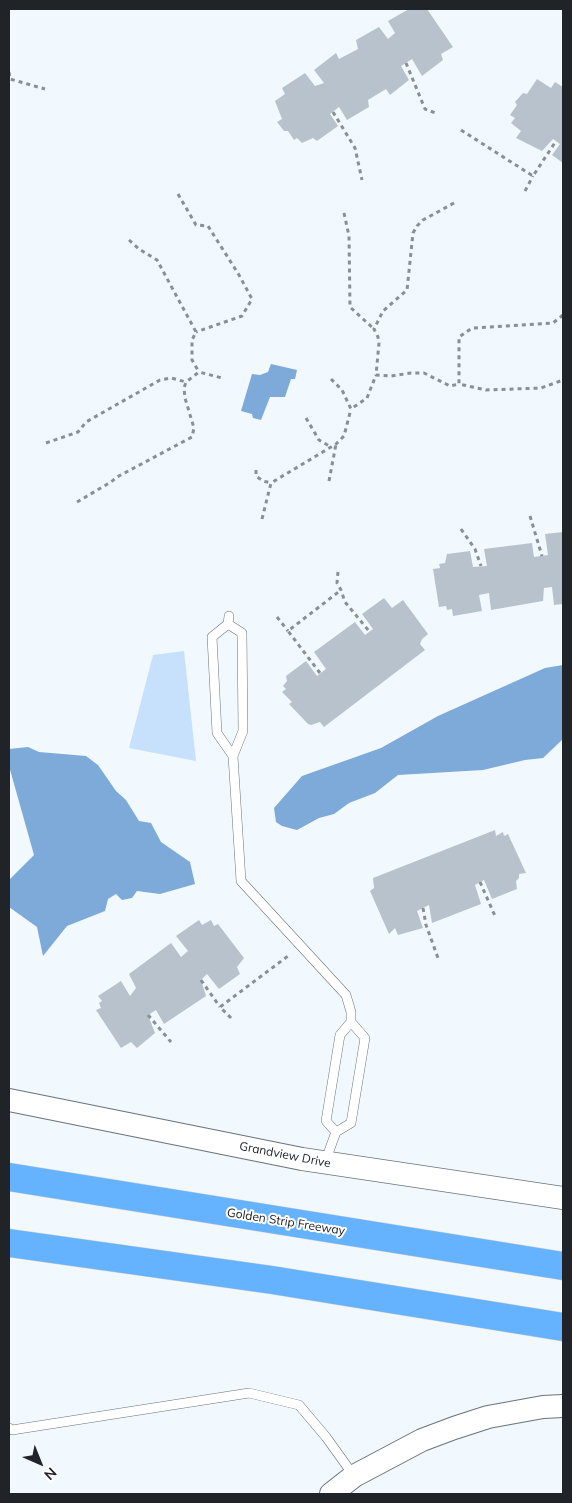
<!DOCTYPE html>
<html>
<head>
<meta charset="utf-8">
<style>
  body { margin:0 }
  #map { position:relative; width:572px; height:1503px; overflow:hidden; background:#f1f8fe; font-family:Mulish,sans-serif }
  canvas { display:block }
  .frame { position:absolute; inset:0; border:10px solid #202428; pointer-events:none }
  .north { position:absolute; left:15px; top:1438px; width:50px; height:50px; -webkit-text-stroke:4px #fff; paint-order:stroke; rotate:136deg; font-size:14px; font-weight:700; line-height:20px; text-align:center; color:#202428 }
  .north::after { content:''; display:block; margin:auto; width:18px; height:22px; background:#202428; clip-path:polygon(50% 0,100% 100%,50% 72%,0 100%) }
</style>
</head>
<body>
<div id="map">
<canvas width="572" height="1503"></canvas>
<div class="frame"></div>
<div class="north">N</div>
</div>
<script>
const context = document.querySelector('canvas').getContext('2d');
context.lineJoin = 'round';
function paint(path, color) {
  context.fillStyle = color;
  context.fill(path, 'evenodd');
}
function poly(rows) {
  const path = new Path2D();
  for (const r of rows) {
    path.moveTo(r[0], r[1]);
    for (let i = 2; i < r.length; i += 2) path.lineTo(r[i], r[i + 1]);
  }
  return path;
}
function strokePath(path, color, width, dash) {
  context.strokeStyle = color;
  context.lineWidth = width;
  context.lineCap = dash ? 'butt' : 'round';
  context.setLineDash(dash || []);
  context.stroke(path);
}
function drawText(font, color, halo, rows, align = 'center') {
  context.font = font + ' Mulish,sans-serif';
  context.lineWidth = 4;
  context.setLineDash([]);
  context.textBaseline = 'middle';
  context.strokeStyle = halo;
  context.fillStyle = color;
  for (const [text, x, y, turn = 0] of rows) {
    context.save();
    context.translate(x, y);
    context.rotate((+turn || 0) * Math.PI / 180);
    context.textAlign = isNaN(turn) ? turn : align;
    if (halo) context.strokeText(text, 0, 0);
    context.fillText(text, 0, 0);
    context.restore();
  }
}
paint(poly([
  [184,651,196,761,129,748,153,655]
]), '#c7e0fb');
paint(poly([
  [271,364,297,370,295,379,291,379,285,397,270,397,261,420,253,418,252,414,241,411,252,374,260,375,268,372],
  [563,665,563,739,543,758,525,760,483,770,398,775,375,793,349,803,334,814,319,818,297,830,282,826,276,822,274,808,302,776,381,748,438,716,545,668],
  [28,747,39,752,86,756,98,765,116,791,126,800,139,821,151,823,161,842,190,862,195,884,160,894,137,891,132,898,122,900,116,894,108,899,105,911,67,926,43,956,37,927,9,907,9,880,34,855,9,766,9,749]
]), '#7daad8');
paint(poly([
  [409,9,427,9,453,47,441,54,443,60,422,76,412,59,406,63,401,66,409,80,390,95,386,89,368,100,369,107,347,120,339,107,330,114,338,126,317,141,313,138,302,143,297,138,294,140,288,131,284,131,277,122,282,119,275,101,285,94,282,88,305,73,315,86,324,83,314,70,336,53,339,59,358,49,356,40,379,27,388,39,395,33,388,21],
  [537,79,551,88,555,82,563,87,563,163,552,155,560,144,553,139,542,151,516,138,521,131,511,123,515,118,510,115,517,105,515,102,523,93,527,94],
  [563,532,563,604,554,605,552,587,544,588,543,601,491,610,489,593,479,595,482,611,453,616,452,609,447,610,446,606,439,607,433,569,440,568,439,564,445,563,447,554,470,551,473,567,487,566,484,549,532,543,534,557,548,555,545,534],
  [384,598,392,608,403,600,428,634,422,639,420,644,425,650,324,727,320,722,311,725,308,724,289,704,292,702,282,692,286,689,283,686,287,681,286,676,306,661,317,676,326,669,314,652,355,622,365,635,373,629,362,614],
  [495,830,496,836,503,832,504,836,508,834,526,873,519,874,519,878,516,881,517,889,492,899,484,880,475,885,481,904,432,923,429,905,417,911,423,928,398,935,395,928,389,934,370,891,374,888,373,878],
  [199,920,202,925,211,920,214,926,218,924,244,958,237,967,240,974,219,989,207,974,201,980,206,996,164,1024,156,1010,148,1015,155,1033,137,1048,131,1042,121,1048,96,1010,101,1008,99,1003,102,1001,98,996,121,981,130,996,136,988,129,974,171,943,181,957,188,951,176,936]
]), '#b8c2cc');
const service = poly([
  [229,616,228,624,212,637,217,733,233,756],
  [228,624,242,633,243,731,233,756,241,881,346,995,351,1012,351,1022,365,1038,351,1123,336,1132,325,1162],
  [336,1132,326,1121,340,1035,351,1022],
  [9,1428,12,1430,249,1393,299,1405,326,1437,354,1476]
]);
const tertiary = poly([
  [9,1100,302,1159,563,1198],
  [331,1494,354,1476,422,1440,454,1428,488,1417,543,1407,563,1406]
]);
const motorway = poly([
  [9,1177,563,1266],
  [9,1243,272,1280,563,1327]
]);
strokePath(service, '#6a737c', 10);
strokePath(tertiary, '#6a737c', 24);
strokePath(motorway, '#d2d3d4', 29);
strokePath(poly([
  [406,63,425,109,438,114],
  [9,72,10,79,45,89],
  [333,112,355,148,362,180],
  [461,130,533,176,556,141],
  [525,191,533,176],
  [178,194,196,225,208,226,239,275,252,299,242,316,196,332],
  [454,203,423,220,417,226,413,233,407,290,383,311,374,329,378,337,379,343,376,375,391,376,411,373,424,373,450,386,459,384],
  [344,213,349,236,350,307,374,329],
  [129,240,139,249,157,260,196,332,192,340,192,360,199,372],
  [563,315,553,323,472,328,459,337,459,384,486,390,541,388,563,380],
  [331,379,342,390,351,409,367,398,376,375],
  [306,418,319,440,331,447],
  [46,443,78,432,86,422,160,380,171,378,186,382],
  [256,470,256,476,263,481,271,483],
  [329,481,336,444],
  [77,502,111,482,117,477,192,437,194,428,185,398,184,388,186,382,199,372,222,378],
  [530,516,542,556],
  [262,519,271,483,336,444,344,436,351,409],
  [461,529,475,549,481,566],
  [338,572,337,583,341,590,345,602,369,631],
  [277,617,288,631],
  [320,673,288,631,341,590],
  [480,882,495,916],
  [423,908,426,925,438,958],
  [201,980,220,1007],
  [148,1015,171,1042],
  [231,1018,220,1007,288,956]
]), '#898f94', 3, [4, 4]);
strokePath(service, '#fff', 9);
strokePath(tertiary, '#fff', 22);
strokePath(motorway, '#65b2ff', 28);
drawText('12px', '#202428', '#fff', [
  ["Grandview Drive",285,1155,11],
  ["Golden Strip Freeway",286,1222,9]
]);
</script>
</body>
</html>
